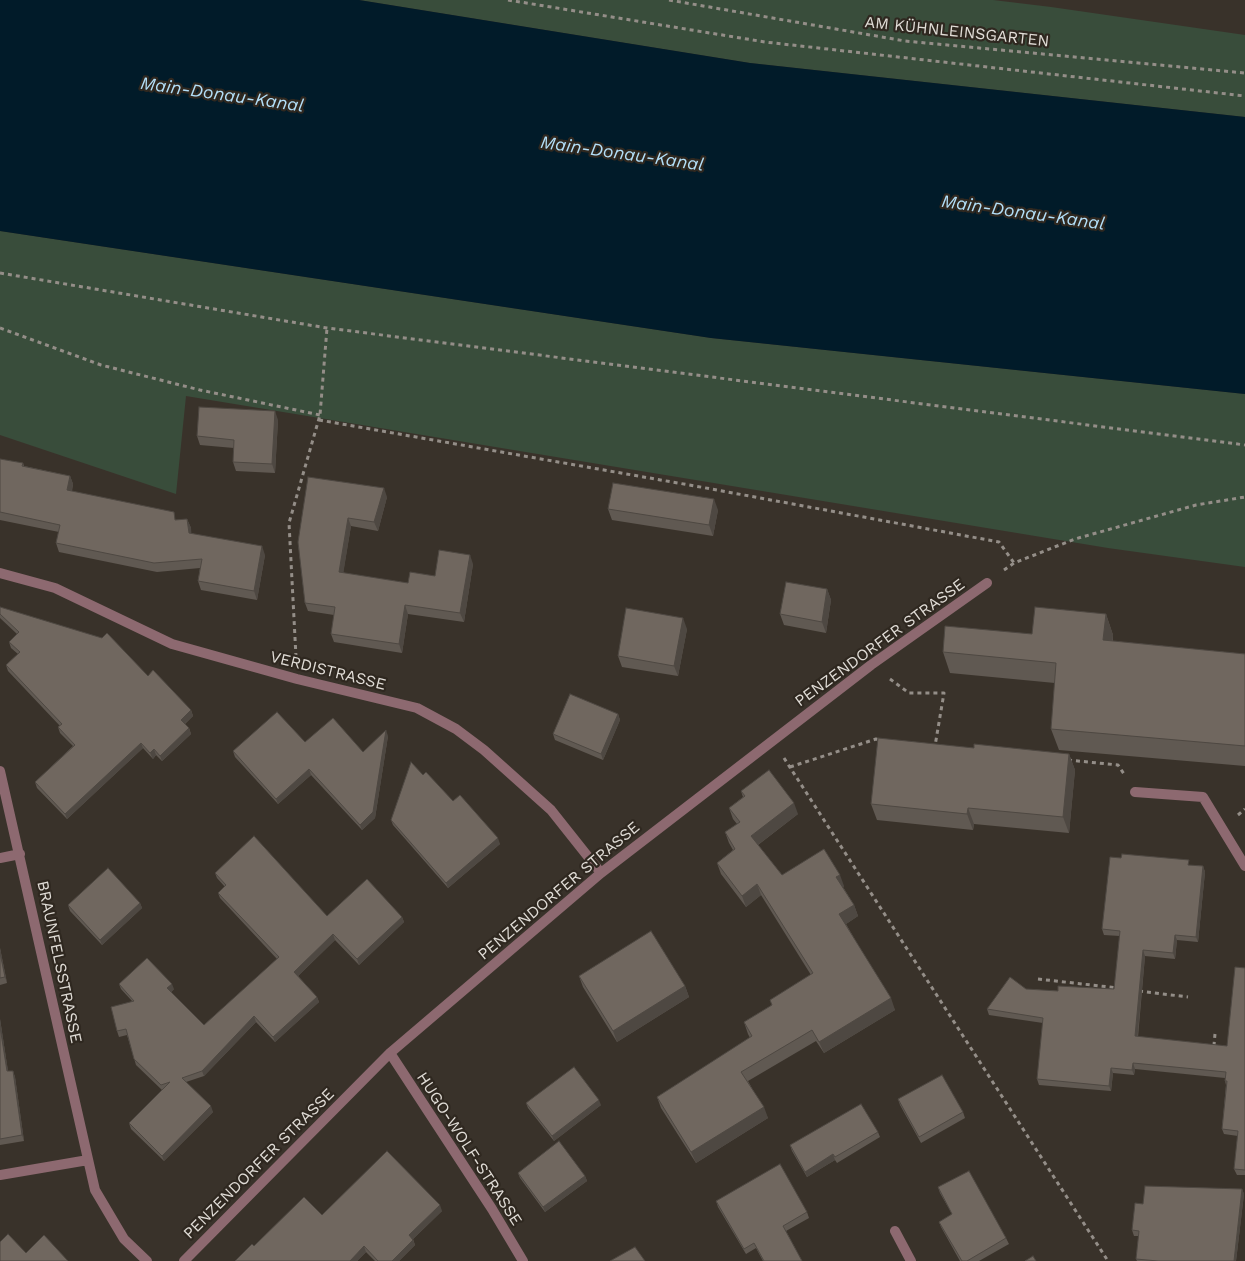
<!DOCTYPE html>
<html>
<head>
<meta charset="utf-8">
<style>
  body { margin:0 }
  canvas { display:block; background:#39322a }
</style>
</head>
<body>
<canvas width="1245" height="1261"></canvas>
<script>
const context = document.querySelector('canvas').getContext('2d');
context.lineJoin = 'round';
function paint(path, color) {
  context.fillStyle = color;
  context.fill(path, 'evenodd');
}
function poly(rows) {
  const path = new Path2D();
  for (const r of rows) {
    path.moveTo(r[0], r[1]);
    for (let i = 2; i < r.length; i += 2) path.lineTo(r[i], r[i + 1]);
  }
  return path;
}
function strokePath(path, color, width, dash) {
  context.strokeStyle = color;
  context.lineWidth = width;
  context.lineCap = dash ? 'butt' : 'round';
  context.setLineDash(dash || []);
  context.stroke(path);
}
function drawText(font, color, halo, rows, align = 'center') {
  context.font = font + ' "Work Sans",sans-serif';
  context.lineWidth = 4.5;
  context.setLineDash([]);
  context.textBaseline = 'middle';
  context.strokeStyle = halo;
  context.fillStyle = color;
  for (const [text, x, y, turn = 0] of rows) {
    context.save();
    context.translate(x, y);
    context.rotate((+turn || 0) * Math.PI / 180);
    context.textAlign = isNaN(turn) ? turn : align;
    if (halo) context.strokeText(text, 0, 0);
    context.fillText(text, 0, 0);
    context.restore();
  }
}
paint(poly([
  [359,0,993,0,1051,7,1245,35,1245,117,750,63],
  [0,231,711,338,1245,394,1245,567,1108,548,186,396,176,494,0,435]
]), '#394d3b');
paint(poly([
  [0,0,359,0,750,63,1245,117,1245,394,711,338,0,231]
]), '#011b29');
strokePath(poly([
  [508,0,765,42,1245,96],
  [669,0,905,41,1245,73],
  [0,273,327,328,1245,445],
  [0,328,101,365,200,390,320,415],
  [319,420,695,486,999,542,1014,563],
  [1004,570,1014,563,1075,539,1196,505,1245,497],
  [296,657,289,523,320,415,327,328],
  [890,679,909,693,944,693,935,746],
  [784,758,1108,1261],
  [1068,760,1118,765,1124,774],
  [790,767,876,739,880,740],
  [1238,815,1245,809],
  [1038,979,1118,988],
  [1139,991,1188,997],
  [1215,1034,1214,1045,1217,1046]
]), '#948e88', 3, [4, 4]);
strokePath(poly([
  [0,573,55,588,172,644,297,679,417,708,456,729,484,750,551,810,601,873],
  [0,771,95,1190,124,1239,147,1261],
  [1135,792,1203,797,1245,866],
  [0,858,20,854],
  [390,1053,492,1209,523,1261],
  [0,1175,88,1160],
  [895,1231,911,1261],
  [184,1261,390,1053,601,873,871,665,987,583]
]), '#8d6970', 10);
paint(poly([
  [278,420,275,473,236,471,233,462,234,448,200,445,197,436],
  [0,459,23,463,24,466,70,476,73,484,72,491,177,520,187,519,191,528,191,533,265,555,257,600,201,590,198,581,200,568,157,572,59,552,56,543,59,532,0,520],
  [387,497,378,531,351,526,343,573,408,583,435,576,473,564,464,622,408,614,402,653,334,642,331,634,334,615,308,611,305,603,298,542],
  [608,509,718,510,713,536,612,520],
  [827,589,831,600,826,633,784,625,780,614],
  [0,607,148,676,191,710,193,716,185,724,189,728,191,734,162,761,156,755,153,759,143,748,67,819,37,788,35,782,73,746,60,733,58,727,60,726,8,671,6,665,18,654,11,648,9,642,17,634,0,618],
  [1106,614,1113,635,1113,641,1245,654,1245,766,1059,750,1051,729,1055,683,950,673,943,652,1032,634],
  [687,629,678,676,622,667,618,656],
  [618,714,620,720,603,760,555,740,553,734],
  [388,736,375,818,362,830,311,775,278,804,235,757,233,751,305,742,363,752],
  [974,748,1069,754,1075,770,1069,833,974,824,973,830,877,820,871,804],
  [423,775,500,844,448,888,393,825,391,820],
  [741,791,798,814,758,845,782,875,844,886,843,887,854,905,858,916,846,924,895,1010,824,1053,816,1041,748,1081,768,1118,696,1163,661,1108,657,1097,750,1038,748,1034,744,1022,772,1005,770,1000,811,975,761,895,746,907,721,874,717,863,733,850,729,843,725,832,737,824,733,819,729,808,743,797],
  [1191,865,1203,866,1205,872,1198,942,1177,940,1175,959,1145,956,1138,1037,1227,1046,1245,968,1245,1175,1237,1175,1234,1169,1238,1136,1224,1134,1222,1129,1226,1085,1225,1081,1225,1078,1135,1069,1134,1075,1113,1073,1111,1091,1039,1085,1037,1079,1043,1023,989,1015,987,1009,1026,989,1058,991,1114,989,1120,936,1104,935,1102,929],
  [215,873,327,916,402,917,404,922,359,965,335,940,298,976,317,997,319,1002,275,1042,256,1022,204,1076,186,1082,213,1112,164,1161,131,1129,129,1123,162,1090,136,1065,127,1035,119,1037,117,1031,132,1001,121,989,119,984,174,989,171,992,204,1025,277,959,220,898,218,893,225,887,217,878],
  [140,903,142,908,102,945,70,911,68,905],
  [0,948,7,983,0,985],
  [579,976,685,986,689,997,617,1042,583,987],
  [0,1019,8,1071,13,1071,15,1077,24,1141,0,1145],
  [898,1099,963,1112,965,1118,921,1143,900,1105],
  [526,1103,601,1105,554,1141,528,1108],
  [878,1132,880,1137,837,1163,835,1160,807,1177,792,1151,790,1145],
  [518,1173,585,1176,587,1181,545,1212,520,1178],
  [938,1187,1006,1238,1009,1244,979,1261,960,1261,941,1227,939,1222,952,1214,940,1193],
  [1242,1189,1244,1194,1236,1261,1137,1261,1136,1259,1139,1236,1134,1236,1132,1230,1143,1204],
  [716,1201,807,1212,809,1218,786,1231,802,1261,763,1261,756,1248,746,1254,718,1207],
  [442,1211,413,1239,415,1245,399,1261,375,1261,366,1252,357,1261,235,1261,254,1246,322,1215]
]), '#605952');
paint(poly([
  [275,411,278,420,275,473,272,464],
  [70,476,73,484,70,499,67,490],
  [384,488,387,497,378,531,374,522],
  [714,499,718,510,713,536,709,525],
  [348,518,351,526,342,581,339,572],
  [187,519,191,528,192,542,189,533],
  [262,546,265,555,257,600,254,591],
  [470,555,473,564,464,622,460,613],
  [827,589,831,600,826,633,822,622],
  [405,605,408,614,402,653,399,644],
  [1106,614,1113,635,1111,661,1103,640],
  [683,618,687,629,678,676,674,666],
  [191,710,193,716,183,725,181,720],
  [618,714,620,720,603,760,601,754],
  [189,728,191,734,162,761,160,756],
  [386,730,388,736,375,818,362,830,360,825],
  [141,743,143,748,67,819,65,814],
  [154,749,156,755,153,759,150,753],
  [1069,754,1075,770,1069,833,1063,817],
  [309,769,311,775,278,804,276,799],
  [794,803,798,814,755,847,751,836],
  [968,808,974,824,973,830,967,814],
  [498,838,500,844,448,888,446,883],
  [1203,866,1205,872,1198,942,1196,937],
  [840,875,844,886,841,889,836,877],
  [757,884,761,895,746,907,742,896],
  [140,903,142,908,102,945,100,940],
  [854,905,858,916,843,926,839,914],
  [402,917,404,922,359,965,357,959],
  [333,934,335,940,296,978,294,972],
  [1175,935,1177,940,1175,959,1173,953],
  [0,948,7,983,5,977,0,953],
  [1143,950,1145,956,1137,1042,1135,1036],
  [172,984,174,989,169,994,167,988],
  [685,986,689,997,617,1042,613,1031],
  [317,997,319,1002,275,1042,273,1037],
  [891,998,895,1010,824,1053,819,1042],
  [254,1016,256,1022,204,1076,202,1071],
  [0,1019,9,1078,7,1071,0,1027],
  [1133,1063,1135,1069,1134,1075,1132,1070],
  [1111,1068,1113,1073,1111,1091,1109,1086],
  [13,1071,15,1077,24,1141,22,1135],
  [599,1100,601,1105,554,1141,552,1136],
  [211,1106,213,1112,164,1161,162,1156],
  [764,1107,768,1118,696,1163,691,1152],
  [833,1154,835,1160,807,1177,805,1172],
  [585,1176,587,1181,545,1212,543,1207],
  [1242,1189,1244,1194,1236,1261,1234,1261],
  [440,1205,442,1211,411,1241,409,1235],
  [413,1240,415,1245,399,1261,392,1261],
  [364,1246,366,1252,357,1261,350,1261]
]), '#4e4842');
const building = poly([
  [199,407,275,411,272,464,233,462,234,440,197,436,199,407],
  [0,459,23,463,22,466,70,476,67,490,174,512,175,520,187,519,189,533,262,546,254,591,198,581,202,559,154,563,56,543,60,525,0,512,0,459],
  [308,477,384,488,374,522,348,518,339,572,408,583,410,572,435,576,439,550,470,555,460,613,405,605,399,644,331,634,335,607,305,603,298,542,308,477],
  [613,483,714,499,709,525,608,509,613,483],
  [786,582,827,589,822,622,780,614,786,582],
  [0,607,102,638,107,633,148,676,153,670,191,710,181,720,189,728,160,756,154,749,150,753,141,743,65,814,35,782,75,745,58,727,62,724,6,665,20,652,9,642,19,632,0,614,0,607],
  [1035,607,1106,614,1103,640,1245,654,1245,746,1051,729,1056,663,943,652,945,626,1032,634,1035,607],
  [626,608,683,618,674,666,618,656,626,608],
  [570,694,618,714,601,754,553,734,570,694],
  [277,712,305,742,333,718,363,752,386,730,373,812,360,825,309,769,276,799,233,751,277,712],
  [878,738,974,748,974,744,1069,754,1063,817,968,808,967,814,871,804,878,738],
  [411,762,423,775,426,772,453,801,460,795,498,838,446,883,391,820,411,762],
  [769,770,794,803,751,836,782,875,824,849,840,875,836,877,854,905,839,914,891,998,819,1042,812,1030,741,1072,764,1107,691,1152,657,1097,752,1036,744,1022,772,1005,770,1000,813,973,757,884,742,896,717,863,735,849,725,832,740,822,729,808,745,796,741,791,769,770],
  [254,836,327,916,367,879,402,917,357,959,333,934,294,972,317,997,273,1037,254,1016,202,1071,182,1078,211,1106,162,1156,129,1123,170,1082,161,1085,134,1059,126,1029,117,1031,111,1007,134,1001,119,984,147,958,172,984,167,988,204,1025,279,957,218,893,226,885,215,873,254,836],
  [1122,854,1189,860,1188,865,1203,866,1196,937,1175,935,1173,953,1143,950,1135,1036,1227,1046,1235,967,1245,968,1245,1170,1234,1169,1238,1131,1222,1129,1227,1081,1225,1081,1226,1072,1133,1063,1132,1070,1111,1068,1109,1086,1037,1079,1043,1018,987,1009,1010,977,1026,989,1058,991,1058,986,1114,989,1120,931,1102,929,1110,857,1121,858,1122,854],
  [108,868,140,903,100,940,68,905,108,868],
  [651,931,685,986,613,1031,579,976,651,931],
  [0,953,5,977,0,978,0,953],
  [0,1027,7,1071,13,1071,22,1135,0,1139,0,1027],
  [574,1067,599,1100,552,1136,526,1103,574,1067],
  [942,1075,963,1112,919,1137,898,1099,942,1075],
  [861,1104,878,1132,835,1157,833,1154,805,1172,790,1145,861,1104],
  [559,1141,585,1176,543,1207,518,1173,559,1141],
  [387,1151,440,1205,409,1235,413,1240,392,1261,378,1261,364,1246,350,1261,235,1261,252,1244,254,1246,304,1197,322,1215,387,1151],
  [780,1164,807,1212,783,1226,802,1261,764,1261,754,1243,744,1249,716,1201,780,1164],
  [969,1171,1006,1238,967,1261,962,1261,939,1222,952,1214,938,1187,969,1171],
  [1145,1186,1242,1189,1234,1261,1158,1261,1136,1259,1139,1231,1132,1230,1135,1203,1143,1204,1145,1186],
  [8,1234,26,1253,44,1235,68,1261,0,1261,0,1242,8,1234],
  [635,1247,645,1261,610,1261,635,1247],
  [1033,1256,1036,1261,1025,1261,1033,1256]
]);
paint(building, '#70675f');
strokePath(building, '#4e4842', 1);
drawText('16px', '#e1ddd7', '#2f2820', [
  ["AM KÜHNLEINSGARTEN",957,32,6],
  ["PENZENDORFER STRASSE",880,643,-36],
  ["VERDISTRASSE",328,671,14],
  ["PENZENDORFER STRASSE",559,891,-40],
  ["BRAUNFELSSTRASSE",59,962,78],
  ["HUGO-WOLF-STRASSE",469,1149,57],
  ["PENZENDORFER STRASSE",259,1164,-45]
]);
drawText('italic 18px', '#b3dff8', '#2f2820', [
  ["Main-Donau-Kanal",222,95,8],
  ["Main-Donau-Kanal",622,154,8],
  ["Main-Donau-Kanal",1023,213,8]
]);
</script>
</body>
</html>
